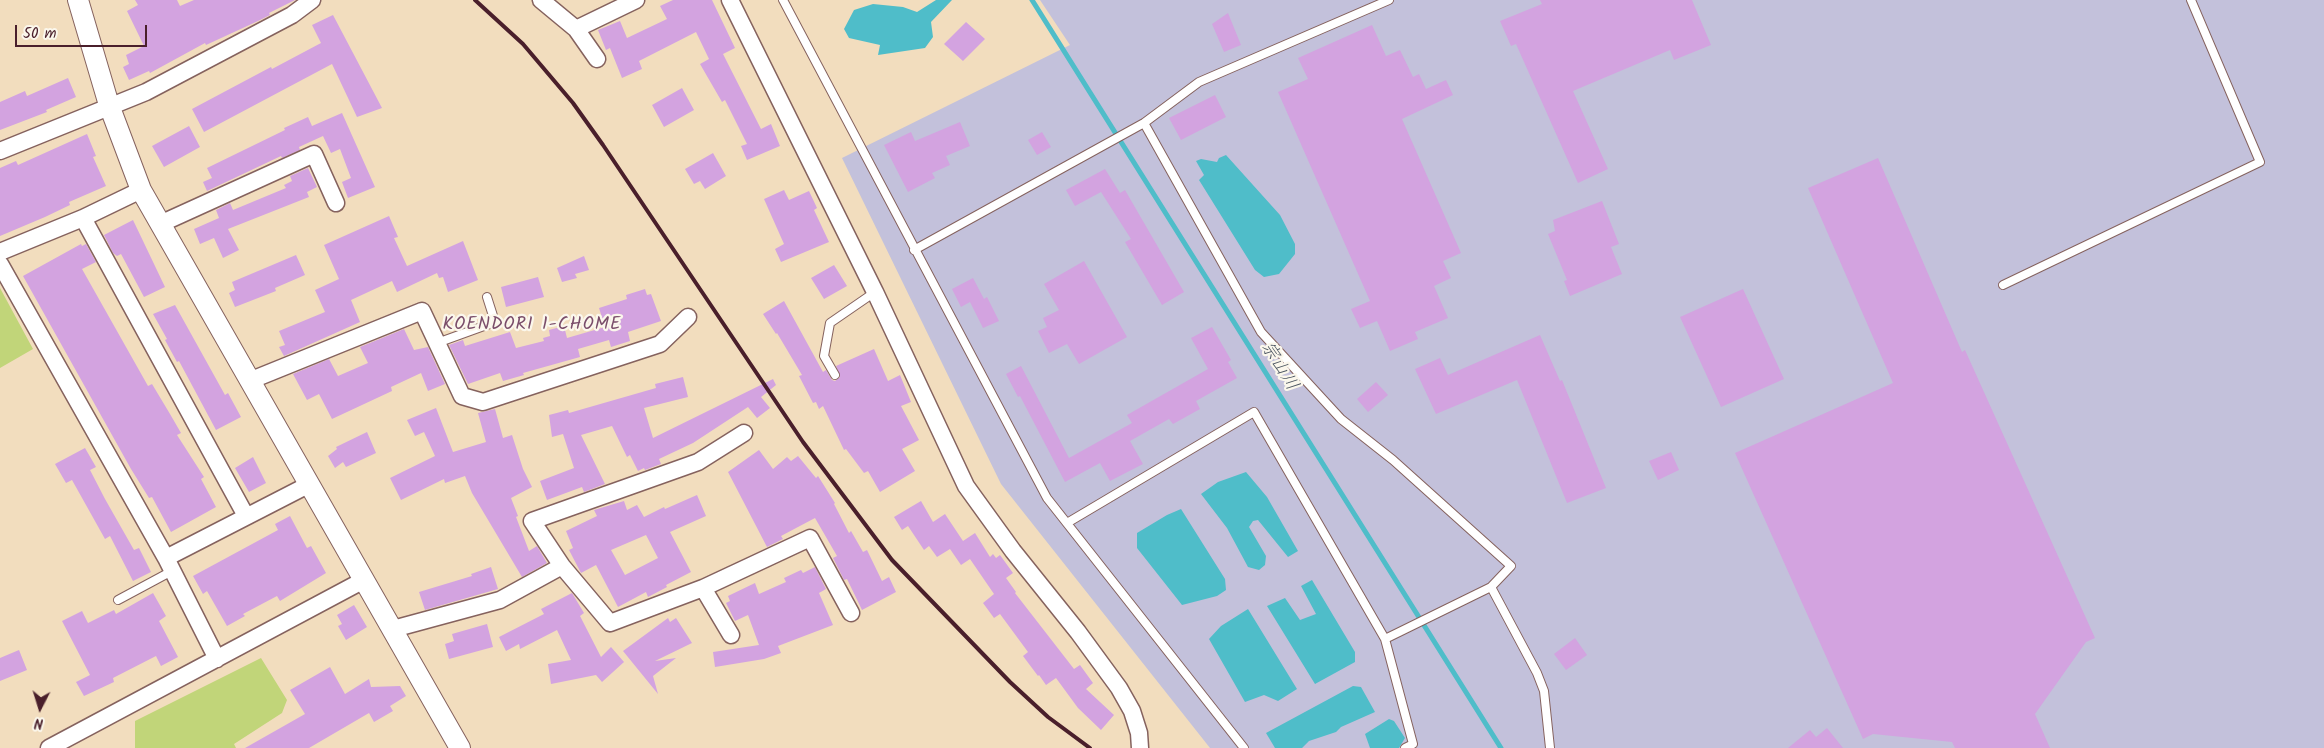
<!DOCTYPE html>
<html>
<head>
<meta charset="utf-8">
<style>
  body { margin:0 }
  #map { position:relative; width:2324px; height:748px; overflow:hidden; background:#f2ddbe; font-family:Kalam,sans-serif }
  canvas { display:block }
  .north { position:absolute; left:15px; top:683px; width:50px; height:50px; -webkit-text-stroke:4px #fbf7ec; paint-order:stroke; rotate:185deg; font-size:14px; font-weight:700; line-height:20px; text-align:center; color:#4a1f2b }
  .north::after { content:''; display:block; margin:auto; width:18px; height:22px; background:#4a1f2b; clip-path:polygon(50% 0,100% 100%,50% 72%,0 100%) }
  .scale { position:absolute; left:15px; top:25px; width:132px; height:22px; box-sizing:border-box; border:2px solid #4a1f2b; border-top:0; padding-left:6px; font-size:15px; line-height:18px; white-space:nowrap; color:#4a1f2b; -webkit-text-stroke:4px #fbf7ec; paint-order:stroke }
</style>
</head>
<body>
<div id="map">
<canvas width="2324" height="748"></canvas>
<div class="north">N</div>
<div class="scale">50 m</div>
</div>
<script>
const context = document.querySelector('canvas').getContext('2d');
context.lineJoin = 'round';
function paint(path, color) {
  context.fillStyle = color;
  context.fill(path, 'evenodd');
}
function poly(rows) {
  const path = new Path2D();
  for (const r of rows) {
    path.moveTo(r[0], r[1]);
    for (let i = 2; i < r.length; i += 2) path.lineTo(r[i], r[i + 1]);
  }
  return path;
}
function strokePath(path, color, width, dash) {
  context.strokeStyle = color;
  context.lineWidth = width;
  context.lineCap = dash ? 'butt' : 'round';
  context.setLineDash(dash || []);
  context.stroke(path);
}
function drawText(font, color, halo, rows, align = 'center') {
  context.font = font + ' Kalam,"Klee One",sans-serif';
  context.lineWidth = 4.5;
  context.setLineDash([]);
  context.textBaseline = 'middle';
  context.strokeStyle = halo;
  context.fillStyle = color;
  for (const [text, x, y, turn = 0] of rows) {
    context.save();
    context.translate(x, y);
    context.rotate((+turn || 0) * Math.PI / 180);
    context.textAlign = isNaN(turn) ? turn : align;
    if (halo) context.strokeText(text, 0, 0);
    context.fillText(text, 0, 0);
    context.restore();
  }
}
paint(poly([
  [1040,0,2324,0,2324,748,1210,748,1001,484,842,158,1070,45]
]), '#c3c1db');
paint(poly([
  [0,288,33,349,0,368],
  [261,658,287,700,282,713,234,744,236,748,135,748,135,721]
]), '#c1d579');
paint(poly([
  [936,0,952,0,931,22,933,37,925,48,878,55,880,45,849,38,844,29,854,10,873,4,903,7,917,12],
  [1226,155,1280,215,1295,244,1295,254,1279,274,1264,277,1255,270,1199,180,1204,175,1196,161,1201,159,1217,162,1219,158],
  [1246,472,1267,497,1298,551,1288,557,1258,520,1253,521,1249,527,1266,556,1265,565,1259,570,1248,567,1227,528,1201,494,1218,482],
  [1181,509,1225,579,1226,590,1217,596,1182,605,1137,548,1137,533,1167,515],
  [1312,580,1355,652,1355,662,1315,684,1267,606,1285,598,1300,620,1316,614,1301,586],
  [1248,609,1297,689,1278,701,1264,695,1245,702,1209,639,1221,626],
  [1353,686,1361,687,1375,712,1341,727,1336,732,1309,741,1302,748,1275,748,1266,733],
  [1389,719,1394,721,1405,738,1399,748,1370,748,1365,734]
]), '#4fbdc9');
strokePath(poly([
  [1032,0,1501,748]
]), '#4fbdc9', 5);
paint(poly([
  [135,0,177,0,180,6,194,0,295,0,269,13,270,15,258,21,206,45,205,43,150,73,149,71,129,80,123,67,129,64,126,55,144,46,127,11,138,5],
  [673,0,712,0,735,48,723,54,761,129,771,124,780,146,747,160,741,146,747,144,725,100,722,102,700,64,709,59,696,32,639,61,642,69,622,78,610,48,606,50,598,30,620,21,627,38,667,19,660,6],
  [1540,0,1692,0,1711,45,1674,60,1670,50,1573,91,1608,169,1578,183,1516,44,1511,46,1500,21,1542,4],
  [1228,13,1241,45,1224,52,1212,24],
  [333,15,382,108,357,117,332,64,204,132,192,109,271,67,272,69,321,43,312,25],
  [966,22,985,39,963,61,944,44],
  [1372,25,1386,56,1400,50,1413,77,1419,74,1426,89,1446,80,1453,95,1402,119,1461,253,1443,261,1451,278,1434,286,1448,318,1415,332,1418,339,1390,351,1377,321,1360,328,1351,309,1370,301,1278,92,1308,79,1298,58],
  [68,78,76,97,46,110,47,112,0,130,0,102,25,91,27,96],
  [682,88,694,110,664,127,652,105],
  [1215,95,1226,117,1181,140,1169,118],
  [342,113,375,187,348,198,342,182,351,178,340,149,331,153,323,136,299,147,300,150,282,158,281,156,207,191,203,182,212,178,207,168,285,130,284,128,308,117,312,126],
  [960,122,970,146,946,156,950,165,932,173,935,178,908,192,884,145,911,132,915,141],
  [189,126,200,147,164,167,152,146],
  [1042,132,1051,147,1037,155,1028,140],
  [87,134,96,156,93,157,106,186,69,202,70,205,45,217,0,236,0,168,16,161,18,165],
  [713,153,726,176,705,189,700,181,694,184,685,169],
  [1878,158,1962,352,1965,350,2095,638,2086,642,2035,714,2050,748,1955,748,1952,742,1873,734,1863,739,1735,453,1893,383,1808,188],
  [308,168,317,187,307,192,309,197,228,229,239,250,223,258,214,238,200,244,194,229,219,218,216,210,230,203,233,210,286,188,284,185,292,181,290,176],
  [1105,169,1120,193,1125,190,1184,292,1162,305,1125,242,1131,239,1101,192,1075,206,1066,190],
  [784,190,789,200,809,191,817,208,814,210,829,242,781,262,775,249,784,244,764,199],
  [1602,201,1619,244,1611,247,1622,274,1570,296,1564,281,1567,280,1548,234,1555,231,1553,220],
  [389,216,398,237,394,238,407,266,463,241,478,280,448,292,443,277,439,278,437,273,397,292,392,281,351,300,360,322,284,356,279,347,285,345,279,331,325,312,315,290,339,279,324,245],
  [133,220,165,287,144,297,121,254,117,256,113,253,104,235],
  [81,244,82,246,86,244,96,262,82,269,148,386,152,384,170,414,181,433,177,435,204,477,201,479,216,507,171,532,152,497,149,498,131,469,23,276],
  [296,255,305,275,275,288,276,291,235,307,229,293,235,290,232,282],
  [584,256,589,270,575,274,577,278,562,282,557,268],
  [1084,261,1127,337,1079,364,1067,344,1049,353,1038,331,1047,327,1043,318,1059,310,1044,284],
  [834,265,847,286,824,299,811,278],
  [538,277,544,297,506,307,501,287],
  [973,278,984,299,987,297,999,321,983,328,970,302,961,307,952,289],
  [645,289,647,295,651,294,661,321,628,332,630,341,611,347,609,340,578,349,580,357,523,373,524,375,503,381,500,373,468,384,449,345,463,340,465,346,510,332,516,348,544,341,543,338,550,336,549,330,564,326,567,338,605,327,599,308,627,299,626,295],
  [1743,289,1784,379,1721,407,1680,317],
  [784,301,823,372,826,370,832,380,835,381,840,377,836,366,874,349,888,381,900,375,911,402,901,406,919,440,902,449,915,471,880,492,868,471,864,473,846,449,844,450,823,406,819,409,816,402,813,403,799,376,802,375,777,333,776,334,763,314],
  [175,305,225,395,228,393,241,417,216,430,179,361,177,362,165,340,167,339,153,314],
  [1212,327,1231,360,1228,362,1237,378,1196,401,1200,409,1173,424,1169,419,1130,441,1143,464,1110,481,1100,463,1065,482,1020,396,1018,397,1006,374,1021,366,1069,458,1132,423,1127,415,1208,369,1191,338],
  [404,329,414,350,428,347,445,384,428,391,421,373,391,387,392,391,332,419,319,394,307,400,293,374,329,359,338,376,368,363,360,347],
  [1540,335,1560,381,1562,380,1606,488,1567,503,1517,380,1436,414,1415,369,1440,358,1448,375],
  [683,377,688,397,644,408,653,438,773,379,776,385,761,397,770,408,757,418,748,407,693,443,659,459,661,464,645,470,644,468,638,471,630,455,627,457,612,426,581,435,605,484,584,492,582,487,547,500,540,481,574,468,563,434,552,437,549,415,568,410,569,413,656,388,655,384],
  [1376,382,1388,395,1368,412,1357,399],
  [436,408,453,452,486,442,478,413,495,409,503,438,512,435,523,469,532,487,511,498,518,516,516,517,529,551,537,546,547,563,522,577,472,493,465,476,445,483,444,479,401,500,390,478,435,456,424,432,415,436,407,420],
  [367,432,376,453,346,467,343,462,335,468,328,456,337,449,336,447],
  [85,448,96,467,90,470,105,499,134,550,139,548,151,572,133,581,110,536,105,539,72,480,66,483,55,464],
  [759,450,773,469,787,457,791,461,798,456,816,478,818,476,835,503,834,504,849,533,851,531,863,552,867,550,882,581,889,577,896,592,862,610,847,579,844,580,833,558,837,556,815,518,781,536,783,539,767,547,728,472],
  [1671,452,1679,470,1658,480,1649,461],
  [253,457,266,483,249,492,235,468],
  [697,495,706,516,670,532,691,572,666,585,667,587,648,597,646,592,618,607,596,565,581,573,569,550,573,548,566,531,597,516,594,510,624,501,627,510,637,505,644,517,664,507,665,509],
  [646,535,658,558,625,575,611,550],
  [921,501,933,522,945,514,963,541,975,533,990,557,993,554,996,558,1000,555,1013,573,1006,578,1016,592,1015,593,1074,669,1080,665,1093,683,1086,689,1114,715,1101,730,1078,708,1056,678,1046,685,1039,675,1038,676,1023,656,1028,652,1000,614,994,618,983,603,994,594,970,559,961,565,950,549,937,557,929,546,924,550,908,526,902,530,894,517],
  [290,516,307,548,311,546,326,573,280,601,277,596,243,614,245,616,227,626,207,591,203,594,193,576,278,530,275,524],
  [491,567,498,589,425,610,419,592,472,576,471,574],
  [815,567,826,589,819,593,833,625,778,646,781,653,764,659,715,667,713,652,759,645,748,615,735,621,726,603,730,601,728,596,755,583,759,594,786,582,784,578,801,570,803,573],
  [153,593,166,616,159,621,178,657,161,666,156,656,113,678,114,682,84,696,76,682,90,675,62,621,82,611,88,623,114,610,116,614],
  [572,593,584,613,580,616,601,657,611,647,624,662,602,682,596,675,551,684,548,664,571,660,557,630,520,649,519,644,506,651,499,637,544,614,541,609],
  [354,605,367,627,346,640,338,626,342,624,337,615],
  [668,618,670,622,676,618,692,643,655,661,676,658,653,676,658,694,623,651],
  [487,624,493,647,449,659,445,644,454,641,452,634],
  [1575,638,1587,655,1566,670,1554,654],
  [19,650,27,670,0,681,0,658],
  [330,667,345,694,369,679,371,687,400,686,406,696,390,706,393,711,374,722,369,713,309,748,245,748,305,714,290,690],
  [1827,728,1843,748,1788,748,1810,730,1816,737]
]), '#d3a3e0');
const service = poly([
  [783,0,1047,498,1244,748],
  [1144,123,1261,332,1341,419,1393,460,1511,566,1491,587,1537,673,1544,691,1550,748],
  [914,250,1144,123,1199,82,1389,0],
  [2003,285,2260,162,2191,0],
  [437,343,495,322,487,297],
  [835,375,824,356,830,323,875,292],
  [1067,523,1254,412,1385,639,1413,744,1405,748],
  [118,600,172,571],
  [1385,639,1491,587]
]);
const minor = poly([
  [541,0,576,29,597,59],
  [730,0,875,292,966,486,1013,551,1078,632,1119,688,1132,711,1139,733,1140,748],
  [576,29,636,0],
  [0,151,146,92,292,15,312,0],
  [83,218,246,516],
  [160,224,314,154,336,203],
  [0,252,83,218,141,190],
  [0,264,166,558,217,659],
  [249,381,422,311,462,396,483,402,660,344,688,317],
  [744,433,698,462,532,521,562,566,610,623,703,588,810,538,851,613],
  [166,558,310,484],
  [703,588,731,635],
  [393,629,500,600,562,566],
  [49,748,364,580]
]);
const tertiary = poly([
  [78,0,109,105,141,190,460,748]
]);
strokePath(service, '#85625e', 10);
strokePath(minor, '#85625e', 19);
strokePath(tertiary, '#85625e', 22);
strokePath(service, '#fff', 8);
strokePath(minor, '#fff', 16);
strokePath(tertiary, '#fff', 20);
strokePath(poly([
  [475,0,523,44,573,103,603,145,803,442,892,560,1010,682,1048,717,1090,748]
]), '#4a1f2b', 4);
context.letterSpacing = '1px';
drawText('18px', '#7a4d6a', '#fbf7ec', [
  ["KOENDORI 1-CHOME",532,326]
]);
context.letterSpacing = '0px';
drawText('italic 18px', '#4c5662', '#fbf7ec', [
  ["宗山川",1278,367,58]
]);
</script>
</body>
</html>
